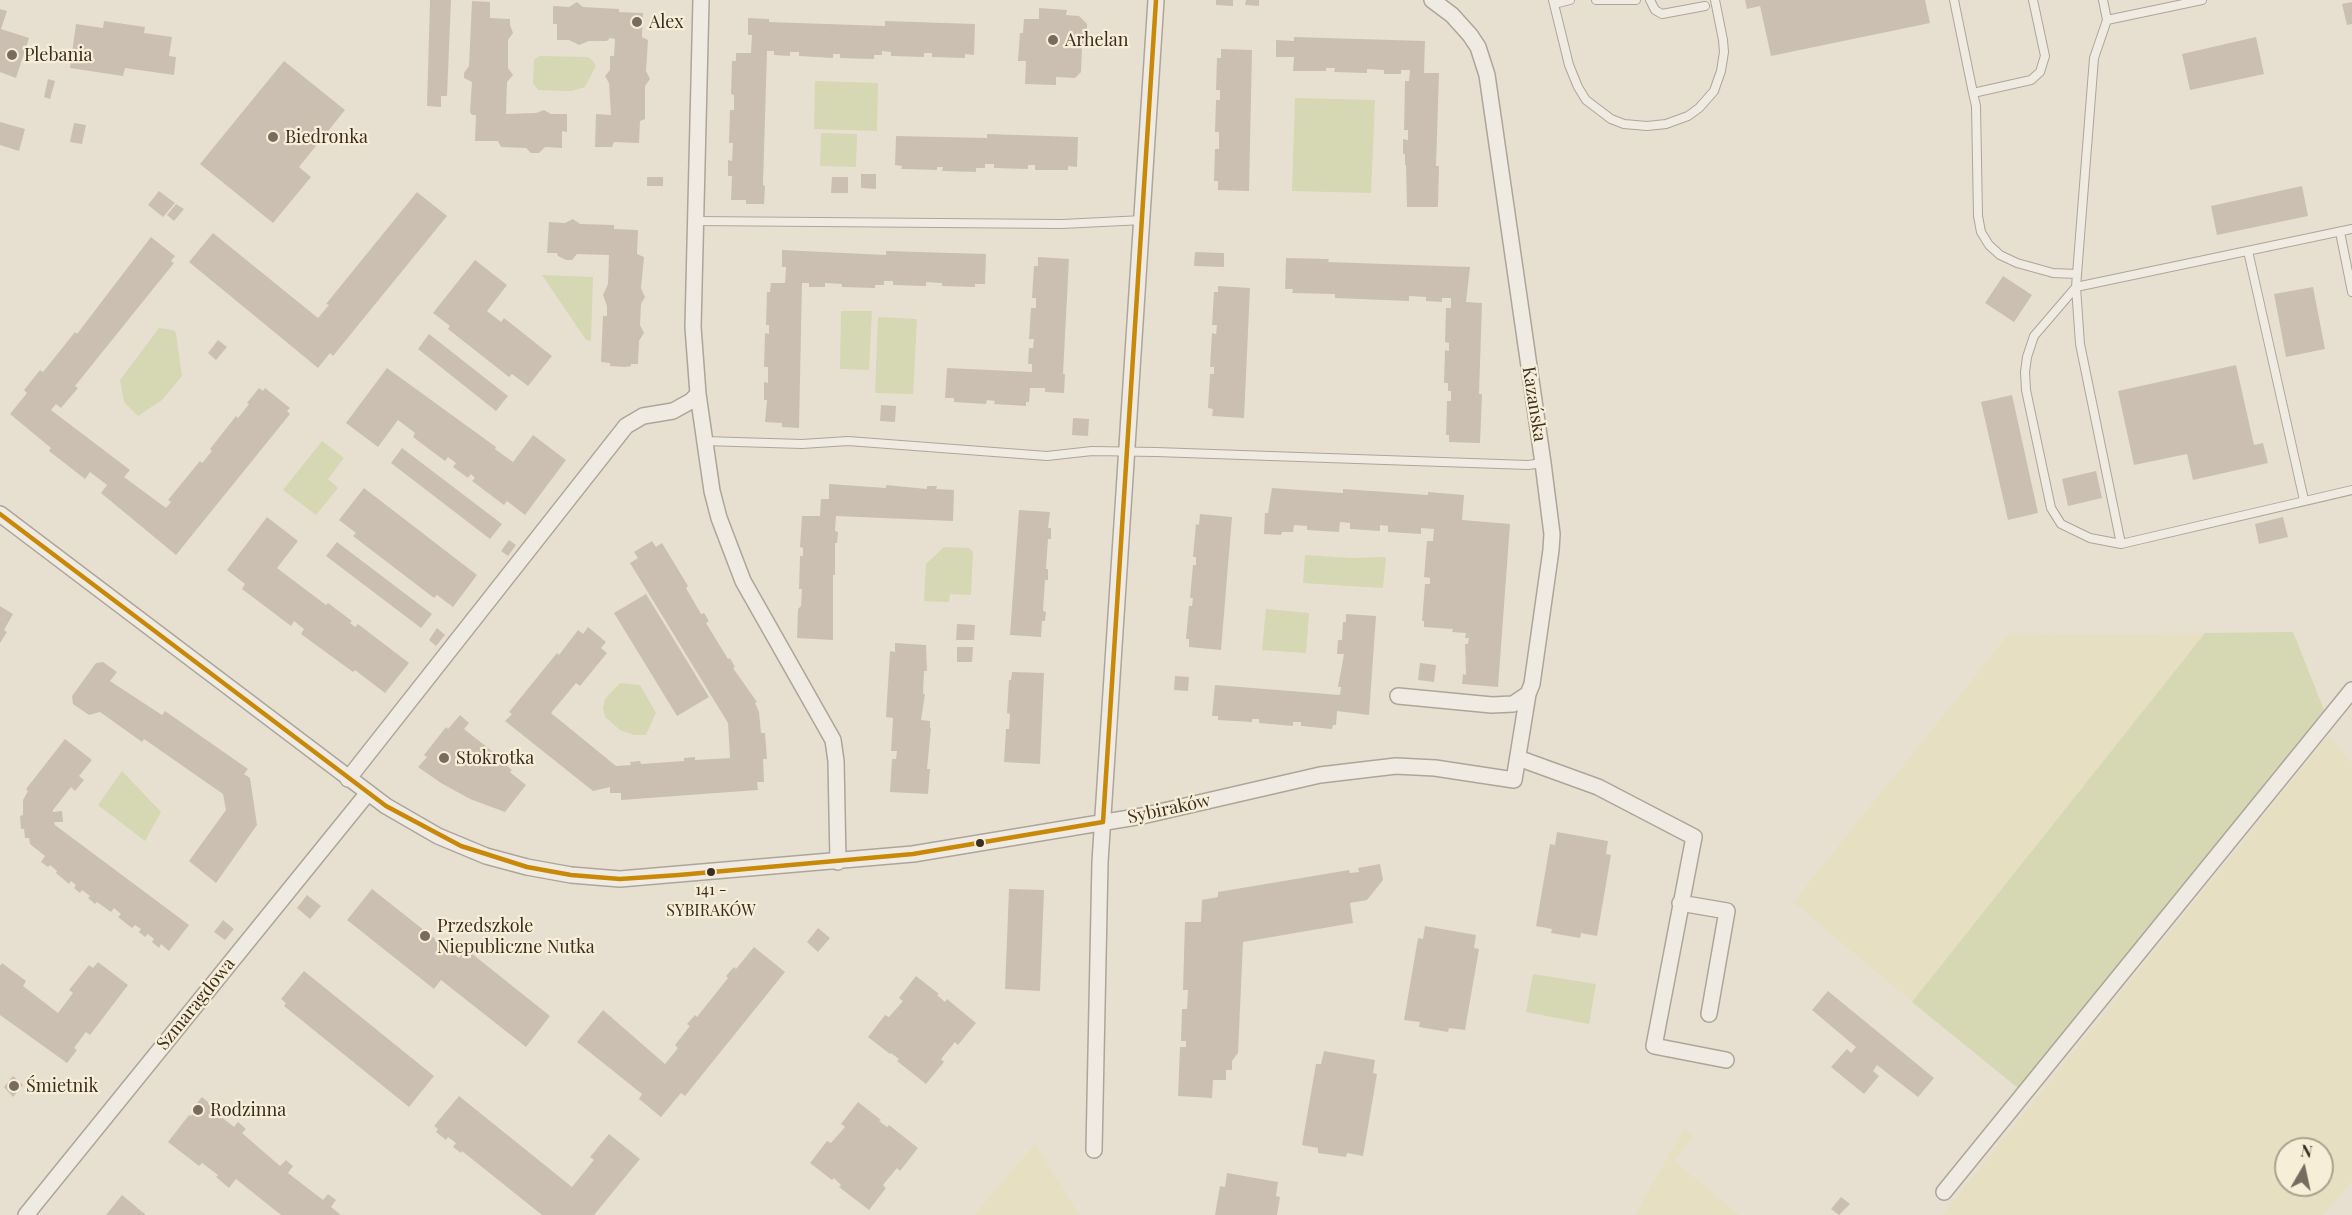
<!DOCTYPE html>
<html>
<head>
<meta charset="utf-8">
<style>
  body { margin:0 }
  #map { position:relative; width:2352px; height:1215px; overflow:hidden; background:#e7e0d1; font-family:"Playfair Display",serif }
  canvas { display:block }
  .north { position:absolute; left:2274px; top:1137px; width:60px; height:60px; box-sizing:border-box; background:#f7eed8; border:2px solid #ada18e; border-radius:50%; rotate:9deg; font-size:16px; font-weight:700; line-height:24px; text-align:center; color:#3d2e20 }
  .north::after { content:''; display:block; margin:auto; width:21px; height:27px; background:#786c5e; clip-path:polygon(50% 0,100% 100%,50% 72%,0 100%) }
</style>
</head>
<body>
<div id="map">
<canvas width="2352" height="1215"></canvas>
<div class="north">N</div>
</div>
<script>
const context = document.querySelector('canvas').getContext('2d');
context.lineJoin = 'round';
function paint(path, color) {
  context.fillStyle = color;
  context.fill(path, 'evenodd');
}
function poly(rows) {
  const path = new Path2D();
  for (const r of rows) {
    path.moveTo(r[0], r[1]);
    for (let i = 2; i < r.length; i += 2) path.lineTo(r[i], r[i + 1]);
  }
  return path;
}
function strokePath(path, color, width, dash) {
  context.strokeStyle = color;
  context.lineWidth = width;
  context.lineCap = dash ? 'butt' : 'round';
  context.setLineDash(dash || []);
  context.stroke(path);
}
function drawText(font, color, halo, rows, align = 'center') {
  context.font = font + ' "Playfair Display",serif';
  context.lineWidth = 4.5;
  context.setLineDash([]);
  context.textBaseline = 'middle';
  context.strokeStyle = halo;
  context.fillStyle = color;
  for (const [text, x, y, turn = 0] of rows) {
    context.save();
    context.translate(x, y);
    context.rotate((+turn || 0) * Math.PI / 180);
    context.textAlign = isNaN(turn) ? turn : align;
    if (halo) context.strokeText(text, 0, 0);
    context.fillText(text, 0, 0);
    context.restore();
  }
}
paint(poly([
  [2205,633,1912,1002,1793,902,2008,635],
  [2329,735,2352,763,2352,1181,2324,1215,1942,1215],
  [2286,1149,2322,1149,2322,1185,2286,1185],
  [1684,1128,1693,1136,1674,1161,1740,1215,1635,1215],
  [1035,1144,1080,1215,974,1215]
]), '#e6dfc2');
paint(poly([
  [539,56,588,57,593,61,596,66,585,87,571,91,538,90,533,83,534,60],
  [815,81,878,83,877,131,814,129],
  [1295,98,1375,100,1371,193,1292,191],
  [821,133,857,134,856,167,820,166],
  [542,275,593,277,591,341,586,340],
  [841,311,872,311,869,370,840,369],
  [878,317,917,319,913,394,875,393],
  [159,328,173,330,176,333,182,376,162,400,138,416,124,402,120,380],
  [322,441,344,458,328,479,338,488,316,515,283,490],
  [944,547,969,548,973,552,971,595,950,594,949,602,924,601,926,564],
  [1305,555,1351,558,1386,557,1383,588,1303,583],
  [1266,609,1309,613,1306,653,1262,650],
  [2293,632,2324,710,2019,1089,1912,1002,2205,633],
  [620,683,640,685,656,713,646,735,634,735,620,730,605,717,603,708,605,699],
  [122,771,161,812,145,841,98,805],
  [1533,974,1596,984,1589,1024,1526,1012]
]), '#d6d7b3');
paint(poly([
  [430,0,451,0,447,96,441,96,441,107,427,106],
  [1216,0,1233,0,1233,6,1216,5],
  [1246,0,1259,0,1259,6,1245,5],
  [1745,0,1925,0,1930,23,1771,56,1760,6,1747,9],
  [472,1,490,2,490,18,510,19,510,25,513,33,508,40,508,68,513,75,507,82,506,114,536,113,544,110,551,114,567,114,567,132,562,131,562,148,545,147,539,153,531,153,526,148,501,147,498,141,475,141,476,115,472,115,470,112,472,82,464,78,464,73,469,66],
  [577,2,583,7,619,9,619,12,643,13,642,37,648,40,646,71,650,79,645,86,645,119,640,121,639,143,614,142,612,147,595,147,596,114,611,115,609,83,605,76,610,70,610,56,614,56,615,39,610,38,607,41,589,41,579,45,569,40,557,40,557,24,553,24,553,6,569,7],
  [2352,2,2352,24,2347,25,2342,4],
  [1039,8,1067,10,1066,15,1079,16,1087,24,1087,48,1082,47,1081,72,1075,78,1056,77,1056,85,1025,84,1026,61,1018,61,1020,33,1023,33,1024,19,1039,19],
  [0,9,7,11,1,29,29,38,16,78,0,72],
  [748,18,769,19,769,22,885,26,885,21,975,24,974,55,965,54,965,58,932,57,932,53,924,53,924,57,891,56,891,52,882,51,882,55,874,55,874,59,840,58,840,54,833,54,833,58,799,56,799,52,790,52,790,56,774,55,774,51,767,51,763,185,765,186,764,204,746,204,746,200,731,200,732,176,728,176,728,160,732,161,733,143,729,143,730,110,734,110,734,95,731,94,732,61,736,61,736,53,751,53,752,35,748,35],
  [104,21,145,27,144,33,172,37,169,56,176,57,174,75,125,68,123,76,70,68,76,24,103,28],
  [1294,37,1425,41,1424,73,1439,73,1436,166,1439,166,1438,207,1407,207,1406,165,1405,165,1405,154,1403,154,1403,139,1408,140,1408,130,1404,130,1405,81,1409,81,1410,70,1401,70,1401,74,1384,74,1384,70,1367,69,1367,73,1334,72,1335,68,1326,68,1326,71,1293,71,1294,57,1276,57,1276,40,1294,41],
  [2256,37,2264,74,2190,90,2182,54],
  [1221,49,1252,50,1249,191,1218,190,1218,181,1214,181,1215,149,1219,149,1219,132,1215,132,1216,100,1220,100,1220,90,1216,90,1217,58,1221,58],
  [284,61,345,110,299,167,311,177,273,223,200,164],
  [48,79,55,81,50,99,44,97],
  [0,122,25,129,19,151,0,145],
  [74,123,86,125,82,144,70,142],
  [987,134,1078,137,1077,167,1068,166,1068,170,1035,170,1035,165,1028,165,1028,169,994,168,994,164,985,164,985,168,976,168,976,172,942,171,943,167,937,167,937,170,901,169,902,166,895,165,896,136,987,138],
  [861,174,876,174,876,189,861,188],
  [647,177,663,177,663,186,647,186],
  [832,177,848,177,848,193,831,193],
  [2302,186,2308,216,2217,235,2211,206],
  [159,191,175,203,163,217,148,205],
  [417,192,447,216,333,356,330,353,318,368,189,262,213,233,318,318,329,305,326,304],
  [176,204,184,209,174,221,167,215],
  [573,219,580,224,614,225,614,229,638,230,637,254,644,257,641,288,645,297,641,304,640,325,644,333,639,341,638,364,631,364,631,366,625,367,610,366,610,363,601,362,603,316,607,316,607,306,603,295,608,284,609,255,577,254,572,260,566,260,558,256,557,253,547,253,549,222,565,223],
  [151,237,175,256,171,261,174,263,75,386,78,388,61,408,56,404,51,410,130,470,124,477,166,508,171,502,168,500,200,461,202,463,212,451,210,449,236,416,238,418,249,404,247,403,259,388,263,391,265,388,290,408,287,411,290,414,176,555,101,493,107,485,90,472,85,479,49,451,51,448,10,414,27,393,24,390,40,370,43,372,75,332,77,334],
  [782,250,886,255,886,251,986,254,985,284,975,284,975,287,942,286,942,283,926,282,926,286,893,285,893,281,884,281,884,285,875,285,875,288,842,287,842,284,825,283,825,287,809,287,809,283,802,283,799,428,782,427,782,423,765,422,767,400,764,400,764,382,768,383,768,367,764,367,765,333,769,334,769,325,766,325,767,292,770,292,771,283,785,283,786,267,782,267],
  [1195,252,1224,253,1224,267,1194,266],
  [1038,257,1069,259,1063,374,1065,374,1064,393,1045,392,1045,388,1030,388,1029,402,1026,402,1026,406,994,404,995,401,987,400,986,404,954,402,954,398,945,398,947,368,1032,372,1032,364,1028,364,1029,348,1033,348,1034,339,1029,339,1031,308,1036,308,1036,298,1032,298,1034,266,1038,266],
  [1286,258,1329,259,1328,262,1470,267,1466,302,1482,303,1479,394,1482,394,1480,443,1449,442,1449,435,1446,435,1447,401,1451,401,1451,391,1448,391,1448,383,1444,383,1445,350,1449,351,1449,343,1445,342,1446,308,1451,308,1451,298,1442,298,1442,302,1426,301,1426,297,1409,296,1409,301,1335,298,1335,294,1292,293,1293,289,1285,289],
  [475,260,507,285,487,311,501,322,504,318,552,356,528,386,512,374,509,377,448,329,450,326,433,313],
  [2003,276,2032,295,2014,322,1985,303],
  [1218,286,1250,288,1244,418,1212,416,1213,409,1208,408,1210,374,1214,374,1214,367,1210,367,1212,333,1216,334,1217,325,1212,325,1214,292,1218,292],
  [2313,287,2325,349,2286,357,2274,294],
  [429,334,508,396,496,411,418,349],
  [218,340,227,347,216,360,208,353],
  [2236,365,2254,445,2263,443,2268,463,2193,480,2187,454,2134,465,2118,391],
  [387,368,496,447,495,449,513,462,533,435,566,460,525,515,507,501,504,505,472,481,475,478,471,474,468,478,453,467,456,463,448,457,445,461,413,437,415,433,398,420,378,447,346,423],
  [2012,395,2038,513,2008,520,1981,402],
  [881,405,896,406,895,422,880,421],
  [1073,418,1089,419,1088,436,1072,435],
  [402,448,502,524,490,539,391,463],
  [2096,471,2102,498,2068,506,2062,479],
  [829,484,886,488,886,485,927,489,927,486,937,486,936,489,954,490,953,521,836,516,835,531,838,532,837,543,835,543,835,575,833,575,833,640,797,638,798,609,801,606,802,589,799,589,800,556,803,556,803,548,800,547,802,516,820,516,821,499,829,499],
  [364,488,477,575,453,607,437,595,434,598,353,536,356,533,339,520],
  [1272,488,1343,493,1343,489,1428,495,1428,492,1464,495,1462,520,1510,524,1498,687,1462,684,1463,674,1466,675,1465,644,1468,644,1469,638,1465,638,1466,633,1452,632,1453,629,1424,627,1424,621,1422,621,1425,584,1430,584,1430,578,1424,577,1427,541,1433,541,1434,529,1421,528,1421,534,1388,532,1388,526,1380,525,1380,531,1350,529,1350,523,1340,522,1339,532,1307,530,1307,526,1294,525,1293,532,1282,532,1281,535,1264,534,1265,513,1268,513],
  [1019,510,1050,512,1048,528,1051,528,1051,539,1048,539,1046,569,1048,569,1048,580,1045,580,1043,611,1046,612,1045,621,1042,621,1041,637,1010,635],
  [1200,514,1232,517,1221,650,1189,647,1189,639,1186,639,1189,606,1192,606,1193,598,1190,598,1193,565,1196,565,1196,557,1193,557,1196,524,1199,525],
  [267,517,298,541,277,568,326,605,328,603,352,621,350,623,355,627,358,624,409,663,385,693,355,670,353,672,301,634,304,629,294,621,291,626,242,589,245,584,227,570],
  [2283,517,2288,537,2259,544,2255,524],
  [509,540,516,545,508,556,501,551],
  [652,541,656,547,662,543,688,586,686,588,701,614,704,613,709,621,706,623,728,659,730,658,735,667,733,668,757,702,755,703,759,712,761,733,765,733,767,759,763,759,764,782,757,782,758,790,621,800,621,793,610,793,610,787,593,791,505,721,512,714,509,712,557,653,559,655,578,630,583,634,588,627,606,642,601,648,607,653,580,686,576,683,551,713,616,766,631,765,630,762,640,761,641,764,684,761,684,758,695,757,695,760,730,758,728,723,630,563,638,558,634,552],
  [337,542,432,614,421,628,326,556],
  [646,594,709,697,677,716,614,613],
  [0,606,13,614,4,630,7,632,0,643],
  [1346,614,1376,616,1369,715,1337,711,1336,725,1333,725,1332,729,1301,726,1301,722,1293,722,1293,726,1259,723,1259,719,1252,719,1252,722,1218,720,1218,716,1212,716,1215,685,1340,695,1341,687,1338,687,1344,654,1337,654,1338,640,1342,640,1343,622,1346,622],
  [957,624,975,625,974,640,956,640],
  [437,628,445,635,436,646,429,640],
  [895,643,926,645,927,671,924,671,923,694,925,694,921,720,930,721,930,728,931,728,927,769,930,769,928,794,890,792,892,759,896,759,897,751,891,751,893,718,886,717,890,651,895,652],
  [957,647,973,647,972,662,957,662],
  [103,662,117,672,110,681,162,715,165,711,248,769,244,774,250,778,257,825,216,883,189,861,226,810,223,794,144,739,142,742,100,712,89,715,73,704,72,696,96,663],
  [1420,663,1436,665,1434,682,1418,680],
  [1012,672,1044,673,1040,764,1004,762,1006,729,1009,729,1010,714,1007,713,1009,680,1011,680],
  [1175,676,1189,677,1188,691,1174,690],
  [460,715,469,723,464,729,497,755,496,757,512,770,510,772,526,785,505,812,470,799,441,783,418,767,427,757,424,755,446,727,448,729],
  [65,739,92,760,79,776,84,780,75,791,71,787,53,810,53,812,62,811,63,822,54,822,55,825,189,925,169,951,161,944,159,948,152,942,154,939,148,934,145,937,139,932,141,929,135,925,132,928,118,917,121,914,114,908,111,912,97,902,95,904,88,898,90,896,82,890,80,893,74,888,76,885,71,881,69,884,56,873,57,871,50,865,48,867,41,862,45,856,30,844,29,838,25,838,24,829,21,829,20,816,23,815,23,800,28,791,26,789],
  [1557,832,1608,841,1606,854,1611,855,1597,936,1581,933,1580,938,1551,933,1552,929,1536,926,1550,844,1555,845],
  [1380,864,1383,880,1367,900,1350,903,1353,923,1243,942,1238,1053,1232,1061,1232,1070,1226,1070,1226,1080,1213,1080,1212,1098,1178,1096,1180,1047,1186,1047,1186,1041,1181,1041,1182,1009,1187,1009,1188,990,1183,990,1185,922,1201,922,1202,900,1218,897,1218,892,1349,870,1350,873,1359,872,1358,868],
  [372,889,459,958,466,949,550,1016,526,1047,441,980,434,989,347,920],
  [1009,889,1044,890,1040,991,1005,989],
  [307,895,321,906,310,919,297,908],
  [223,920,234,929,225,940,214,932],
  [1425,926,1476,935,1474,948,1479,949,1465,1030,1449,1028,1448,1032,1419,1027,1420,1022,1404,1020,1418,938,1423,939],
  [818,928,830,938,818,952,807,942],
  [754,947,785,972,685,1096,681,1093,661,1117,639,1099,642,1094,577,1042,603,1010,665,1064,678,1048,675,1045,690,1026,687,1024,695,1015,697,1017,728,978,726,976,734,967,736,969],
  [98,962,128,985,90,1035,86,1032,74,1048,77,1050,67,1063,0,1015,0,966,2,963,26,981,23,986,58,1013,73,993,69,990,89,965,93,968],
  [304,971,434,1076,409,1107,284,1006,286,1003,281,999],
  [916,976,939,994,937,995,945,1002,947,999,976,1023,958,1045,955,1042,941,1059,944,1062,926,1084,897,1061,899,1059,891,1053,890,1054,868,1037,885,1015,889,1017,903,1001,899,998],
  [1828,991,1934,1078,1918,1097,1877,1065,1873,1071,1879,1076,1864,1094,1831,1067,1847,1049,1851,1053,1856,1047,1812,1010],
  [1324,1051,1375,1060,1373,1073,1377,1074,1363,1156,1347,1153,1346,1157,1318,1153,1318,1148,1302,1145,1316,1064,1321,1064],
  [13,1076,23,1085,13,1097,4,1087],
  [459,1096,572,1187,594,1160,590,1157,609,1134,640,1159,594,1215,542,1215,462,1151,461,1153,453,1147,456,1143,448,1137,446,1140,436,1132,438,1129,434,1126],
  [202,1097,221,1113,219,1115,234,1127,238,1122,246,1129,242,1133,280,1166,286,1160,293,1166,288,1173,323,1200,328,1194,336,1200,331,1207,341,1215,281,1215,236,1179,229,1188,216,1177,218,1175,202,1163,199,1166,168,1142,189,1115,191,1116,195,1111,192,1109],
  [858,1102,881,1120,879,1121,887,1127,889,1125,918,1148,900,1171,897,1168,883,1185,886,1188,869,1210,839,1187,841,1185,834,1178,832,1180,810,1163,827,1141,831,1143,845,1127,841,1124],
  [1227,1173,1278,1182,1276,1196,1280,1197,1277,1215,1215,1215,1220,1186,1225,1187],
  [122,1195,146,1215,106,1215],
  [1841,1197,1850,1204,1839,1215,1831,1209]
]), '#cbbfb2');
const service = poly([
  [1553,0,1569,65,1578,87,1586,100,1611,119,1624,124,1647,126,1666,124,1688,116,1699,108,1714,91,1721,71,1724,52,1723,40,1715,0],
  [1596,0,1636,0],
  [1650,0,1655,10,1662,14,1705,6],
  [1954,0,1973,93,2031,80,2040,72,2045,56,2033,0],
  [2103,0,2107,20,2094,58,2076,287,2034,336,2027,357,2025,372,2026,390,2051,508,2061,524,2090,538,2121,544],
  [1554,4,1570,0],
  [2107,20,2202,0],
  [1973,93,1976,106,1978,216,1981,232,1989,245,2000,255,2017,263,2053,273,2077,274],
  [695,221,1062,224,1143,220],
  [2352,229,2076,287,2080,344,2121,544,2352,490],
  [2340,232,2352,292],
  [2248,251,2304,500],
  [704,441,802,444,848,441,1047,456,1092,451,1156,452,1528,465,1543,463]
]);
const minor = poly([
  [701,0,693,327,698,394,712,491,719,518,743,581,833,740,836,761,838,862],
  [0,514,386,806,438,836,486,856,527,867,571,875,620,879,913,854,1142,816,1320,775,1396,766,1435,768,1514,780,1528,694],
  [1398,696,1492,705,1513,704,1528,694,1532,684,1551,550,1552,534,1543,463,1487,75,1478,47,1470,35,1452,15,1432,0],
  [1518,758,1598,787,1694,837,1654,1046,1726,1060],
  [348,779,626,426,643,416,673,411,691,401,698,394],
  [1680,903,1727,911,1709,1014],
  [1094,1150,1100,862,1156,0],
  [1944,1192,2352,690],
  [26,1215,367,794]
]);
strokePath(service, '#ada599', 10);
strokePath(minor, '#ada599', 18);
strokePath(service, '#efebe3', 8);
strokePath(minor, '#efebe3', 15);
strokePath(poly([
  [0,514,386,806,461,846,527,867,571,875,620,879,679,875,913,854,1103,822,1156,0]
]), '#c88808', 4.5);
for (const [x, y, r, color] of [
  [637,22,6,"#786c5e"],
  [1053,40,6,"#786c5e"],
  [12,55,6,"#786c5e"],
  [273,137,6,"#786c5e"],
  [444,758,6,"#786c5e"],
  [980,843,5,"#3d2e20"],
  [711,872,5,"#3d2e20"],
  [425,936,6,"#786c5e"],
  [14,1086,6,"#786c5e"],
  [198,1110,6,"#786c5e"]
]) {
  const dot = new Path2D();
  dot.arc(x, y, r, 0, 2 * Math.PI);
  context.fillStyle = color;
  context.fill(dot);
  strokePath(dot, '#f7eed8', 2);
}
drawText('16px', '#3d2e20', '#f7eed8', [
  ["141 -",711,890],
  ["SYBIRAKÓW",711,911]
]);
drawText('18px', '#3d2e20', '#f7eed8', [
  ["Alex",649,22],
  ["Arhelan",1065,40],
  ["Plebania",24,55],
  ["Biedronka",285,137],
  ["Stokrotka",456,758],
  ["Przedszkole",437,926],
  ["Niepubliczne Nutka",437,947],
  ["Śmietnik",26,1086],
  ["Rodzinna",210,1110]
], 'left');
drawText('18px', '#3d2e20', '#f7eed8', [
  ["Kazańska",1534,404,81],
  ["Sybiraków",1169,809,-12],
  ["Szmaragdowa",196,1004,-51]
]);
</script>
</body>
</html>
